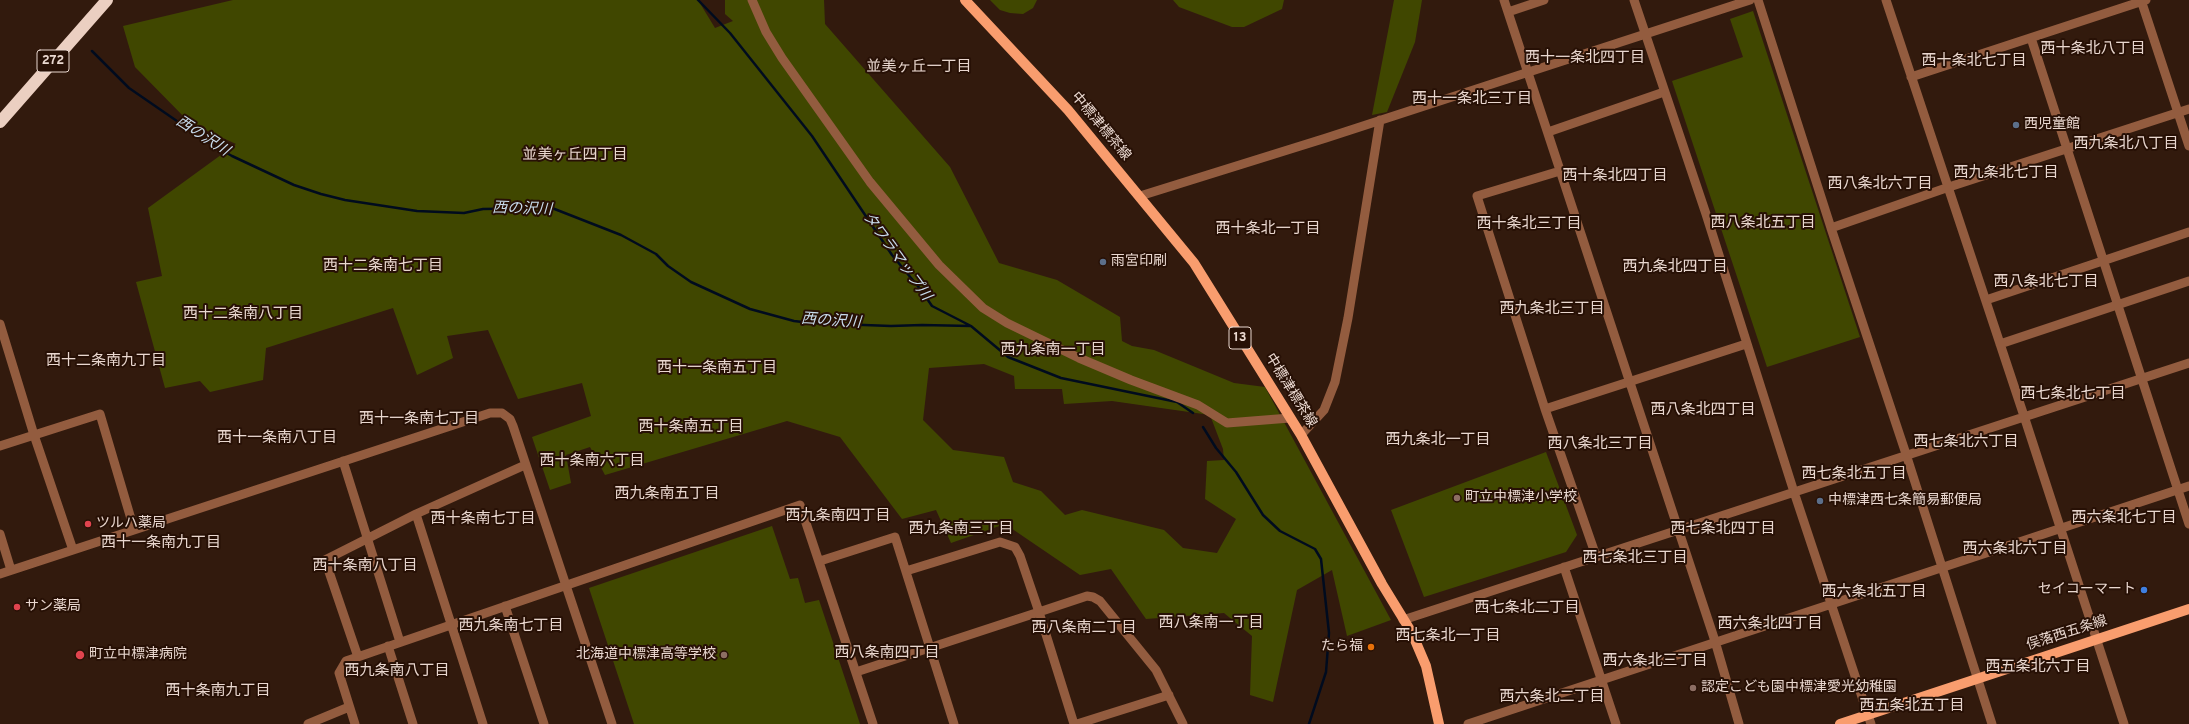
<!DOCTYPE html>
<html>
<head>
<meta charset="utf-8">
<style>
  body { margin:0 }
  canvas { display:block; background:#321a0d }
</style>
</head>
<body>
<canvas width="2189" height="724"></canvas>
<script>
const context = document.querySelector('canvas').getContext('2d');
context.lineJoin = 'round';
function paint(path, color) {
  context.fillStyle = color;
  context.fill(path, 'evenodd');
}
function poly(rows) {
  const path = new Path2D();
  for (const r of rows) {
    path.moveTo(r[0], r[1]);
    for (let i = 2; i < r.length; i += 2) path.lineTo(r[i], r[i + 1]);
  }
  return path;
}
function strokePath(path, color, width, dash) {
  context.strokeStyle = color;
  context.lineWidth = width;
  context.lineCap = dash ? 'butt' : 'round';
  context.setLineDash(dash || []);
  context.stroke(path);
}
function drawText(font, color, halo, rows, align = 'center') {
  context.font = font + ' Overpass,"Noto Sans JP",sans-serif';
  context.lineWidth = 4;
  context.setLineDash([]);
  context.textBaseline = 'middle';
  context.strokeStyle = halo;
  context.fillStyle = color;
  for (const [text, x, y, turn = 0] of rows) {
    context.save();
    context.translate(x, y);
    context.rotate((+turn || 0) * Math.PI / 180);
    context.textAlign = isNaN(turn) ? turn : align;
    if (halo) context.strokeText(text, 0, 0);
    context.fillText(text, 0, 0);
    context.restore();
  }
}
paint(poly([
  [233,0,698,0,715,28,733,21,725,14,725,0,824,0,825,24,950,167,999,263,1057,280,1120,317,1122,341,1132,346,1154,350,1234,383,1265,387,1391,620,1347,636,1332,570,1297,590,1273,702,1250,695,1252,636,1224,613,1146,619,1111,569,1080,575,1005,524,951,543,936,510,902,519,840,437,787,421,605,475,590,447,566,455,571,483,550,490,532,437,591,416,582,383,518,399,488,330,447,336,453,358,417,375,393,308,266,348,263,380,210,392,200,381,165,388,136,282,162,276,148,208,236,144,190,123,135,67,123,26],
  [984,364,1014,376,1015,389,1062,389,1064,404,1112,401,1210,415,1223,449,1224,460,1207,461,1205,499,1236,519,1217,553,1183,548,1164,530,1082,510,1065,515,1041,491,1013,482,1004,457,953,450,923,420,929,368],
  [990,0,1037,0,1033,8,1023,14,1010,13,1000,10],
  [1173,0,1284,0,1282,9,1244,27,1232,27,1179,7],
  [1394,0,1422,0,1415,42,1387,112,1372,115],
  [1753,11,1860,337,1767,367,1672,81,1743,57,1730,19],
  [1546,452,1577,535,1566,552,1424,597,1391,510],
  [772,526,790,579,798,578,805,603,819,600,860,724,634,724,589,588]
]), '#404700');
strokePath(poly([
  [698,0,730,33,812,136,892,255,921,290,932,306,971,326,1008,357,1061,378,1177,402,1193,413],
  [92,51,129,88,203,139,232,156,294,185,321,194,345,200,417,211,464,213,483,209,552,208,621,235,656,254,668,266,691,282,750,309,794,321,811,323,891,326,922,325,971,326],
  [1203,427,1216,448,1236,472,1263,515,1280,531,1315,549,1321,559,1329,633,1326,672,1309,724]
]), '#000b1e', 2.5);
strokePath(poly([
  [752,0,766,32,782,58,870,182,939,265,983,308,1007,323,1079,358,1131,380,1198,405,1227,423,1290,418],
  [1504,0,1715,641,1739,724],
  [1634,0,1706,214,1794,492,1871,724],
  [1758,0,1831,228],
  [1886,0,2024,416,2124,724],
  [2141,0,2189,146],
  [1508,12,1544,0],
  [2031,38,2189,524],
  [1911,77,2146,0],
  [1548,132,1664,92],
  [1560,171,1477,196,1545,409,1596,556],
  [1140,196,1326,138,1750,0],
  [1986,300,2189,232],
  [0,324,34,435,73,550],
  [2000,344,2189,281],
  [1545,409,1746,344],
  [1301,435,1324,410,1335,382,1348,318,1380,120],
  [0,446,100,414,134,529],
  [343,461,400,642],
  [416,514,483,724],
  [0,534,11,570],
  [820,561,895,537,954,724],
  [1564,567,1616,724],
  [906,571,1000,542,1015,547,1020,556,1039,612,1074,724],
  [0,574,490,413,502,413,510,419,513,426,612,724],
  [505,606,544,724],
  [1403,620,2189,363],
  [388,646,413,724],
  [358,657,325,560,416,514,525,465],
  [856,672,1039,612,1087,596,1093,597,1100,601,1156,670,1183,724],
  [308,724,349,707],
  [355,724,339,673,346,661,800,505,873,724],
  [1077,724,1169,695],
  [1468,724,2189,486],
  [1992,724,1906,454,1831,228,1949,187,2189,109]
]), '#935c3f', 9);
strokePath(poly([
  [965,0,1068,110,1194,263,1301,435,1382,584,1412,633,1426,666,1439,724],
  [1840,724,2189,609]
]), '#f99d6e', 10);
strokePath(poly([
  [0,122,107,0]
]), '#ebcfc1', 12);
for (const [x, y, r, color] of [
  [2016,125,4,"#5c6f8a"],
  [1103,262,4,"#5c6f8a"],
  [1457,498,4,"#8d6e63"],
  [1820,501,4,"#5c6f8a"],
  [88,524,4,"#e0444e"],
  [2144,590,4,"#3f7fe0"],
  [17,607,4,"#e0444e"],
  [1371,647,4,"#e8710a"],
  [80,655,5,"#e0444e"],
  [724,655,4,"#8d6e63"],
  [1693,688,4,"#8d6e63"]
]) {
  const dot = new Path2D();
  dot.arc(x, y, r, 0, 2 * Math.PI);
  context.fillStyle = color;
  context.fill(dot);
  strokePath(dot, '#271005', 1.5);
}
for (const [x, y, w] of [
  [53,61,32],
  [1240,338,22]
]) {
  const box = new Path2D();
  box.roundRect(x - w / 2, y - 11, w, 22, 3);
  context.fillStyle = '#271005';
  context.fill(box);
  strokePath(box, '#e9d7cf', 1);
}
drawText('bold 13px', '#e9d7cf', null, [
  ["272",53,61],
  ["13",1240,338]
]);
drawText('14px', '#e9d7cf', '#271005', [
  ["西児童館",2024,125],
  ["雨宮印刷",1111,262],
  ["町立中標津小学校",1465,498],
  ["中標津西七条簡易郵便局",1828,501],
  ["ツルハ薬局",96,524],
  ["セイコーマート",2136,590,"right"],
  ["サン薬局",25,607],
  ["たら福",1363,647,"right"],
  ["町立中標津病院",89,655],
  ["北海道中標津高等学校",716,655,"right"],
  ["認定こども園中標津愛光幼稚園",1701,688]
], 'left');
drawText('14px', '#e9d7cf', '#271005', [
  ["中標津標茶線",1100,127,50],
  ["中標津標茶線",1290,391,58],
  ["俣落西五条線",2067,634,-18]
]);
drawText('15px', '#e9d7cf', '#271005', [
  ["西十条北八丁目",2093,50],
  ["西十一条北四丁目",1585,59],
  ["西十条北七丁目",1974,62],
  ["並美ヶ丘一丁目",919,68],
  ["西十一条北三丁目",1472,100],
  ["西九条北八丁目",2126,145],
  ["並美ヶ丘四丁目",575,156],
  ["西九条北七丁目",2006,174],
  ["西十条北四丁目",1615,177],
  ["西八条北六丁目",1880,185],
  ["西八条北五丁目",1763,224],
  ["西十条北三丁目",1529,225],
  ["西十条北一丁目",1268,230],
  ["西十二条南七丁目",383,267],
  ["西九条北四丁目",1675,268],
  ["西八条北七丁目",2046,283],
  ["西九条北三丁目",1552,310],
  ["西十二条南八丁目",243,315],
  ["西九条南一丁目",1053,351],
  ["西十二条南九丁目",106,362],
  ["西十一条南五丁目",717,369],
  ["西七条北七丁目",2073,395],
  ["西八条北四丁目",1703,411],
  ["西十一条南七丁目",419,420],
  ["西十条南五丁目",691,428],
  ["西十一条南八丁目",277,439],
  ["西九条北一丁目",1438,441],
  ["西七条北六丁目",1966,443],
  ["西八条北三丁目",1600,445],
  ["西十条南六丁目",592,462],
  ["西七条北五丁目",1854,475],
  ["西九条南五丁目",667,495],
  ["西九条南四丁目",838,517],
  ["西六条北七丁目",2124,519],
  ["西十条南七丁目",483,520],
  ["西九条南三丁目",961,530],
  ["西七条北四丁目",1723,530],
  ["西十一条南九丁目",161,544],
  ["西六条北六丁目",2015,550],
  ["西七条北三丁目",1635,559],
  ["西十条南八丁目",365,567],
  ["西六条北五丁目",1874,593],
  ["西七条北二丁目",1527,609],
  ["西八条南一丁目",1211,624],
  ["西六条北四丁目",1770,625],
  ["西九条南七丁目",511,627],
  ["西八条南二丁目",1084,629],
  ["西七条北一丁目",1448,637],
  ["西八条南四丁目",887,654],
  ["西六条北三丁目",1655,662],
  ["西五条北六丁目",2038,668],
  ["西九条南八丁目",397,672],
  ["西十条南九丁目",218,692],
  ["西六条北二丁目",1552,698],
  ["西五条北五丁目",1912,707]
]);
drawText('italic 15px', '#c8dbec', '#271005', [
  ["西の沢川",202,137,33],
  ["西の沢川",522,210,2],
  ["タワラマップ川",896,257,54],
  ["西の沢川",831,322,4]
]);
</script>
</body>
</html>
